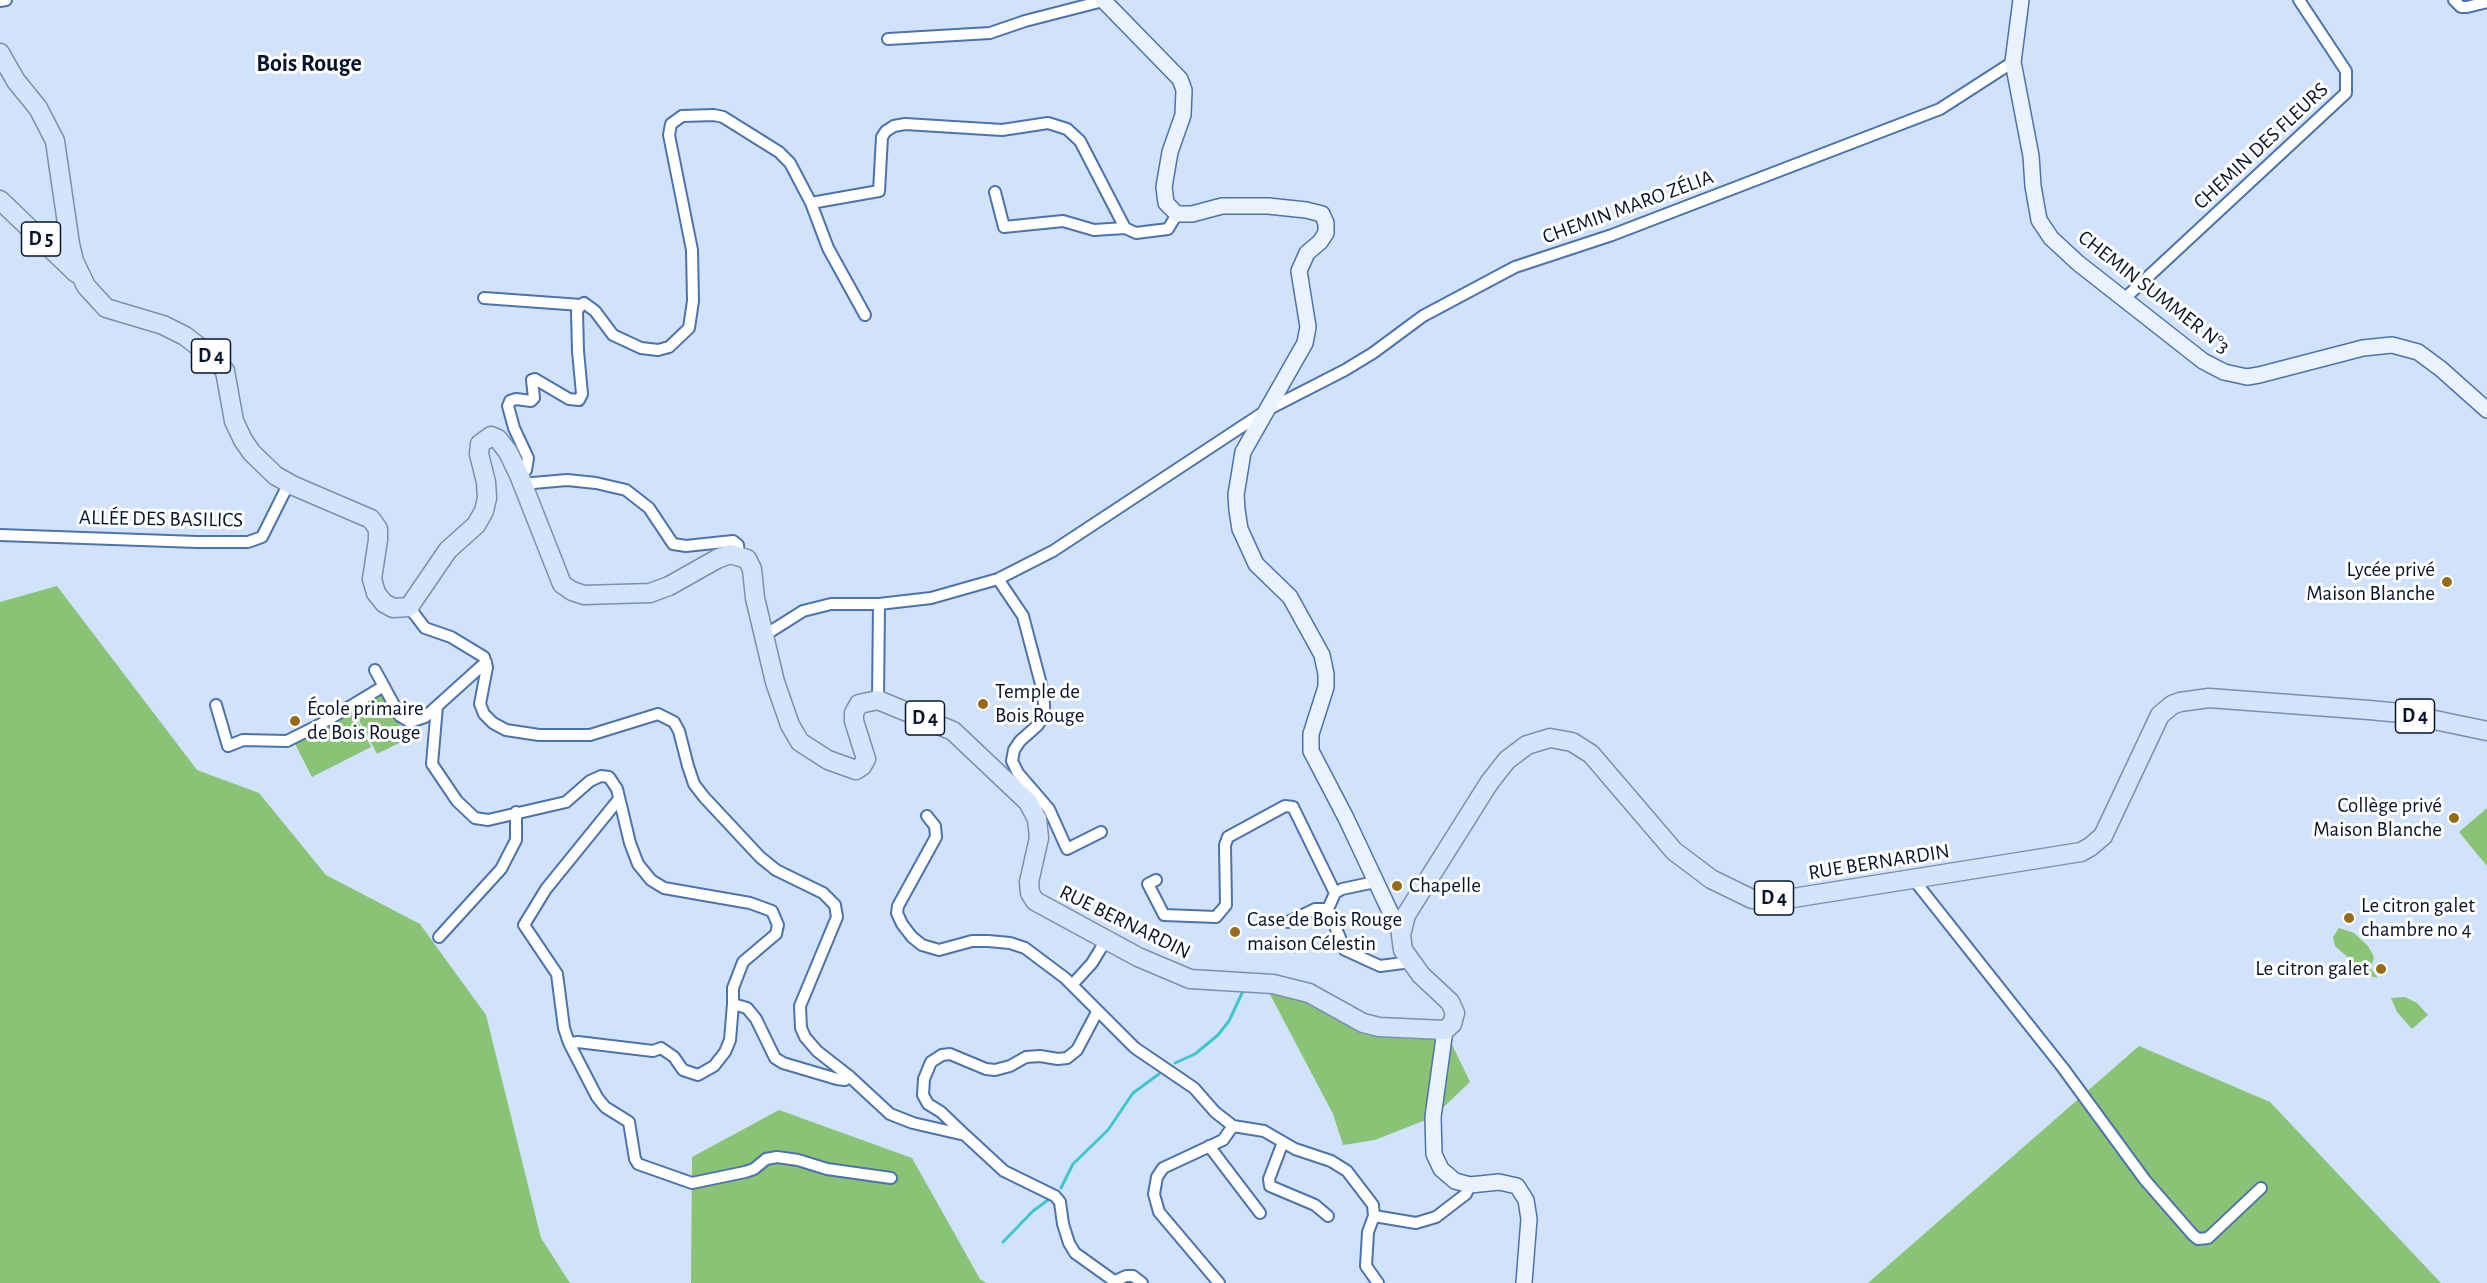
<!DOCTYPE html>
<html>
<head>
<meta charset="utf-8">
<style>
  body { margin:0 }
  canvas { display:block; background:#d1e2fc }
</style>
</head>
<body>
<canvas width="2487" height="1283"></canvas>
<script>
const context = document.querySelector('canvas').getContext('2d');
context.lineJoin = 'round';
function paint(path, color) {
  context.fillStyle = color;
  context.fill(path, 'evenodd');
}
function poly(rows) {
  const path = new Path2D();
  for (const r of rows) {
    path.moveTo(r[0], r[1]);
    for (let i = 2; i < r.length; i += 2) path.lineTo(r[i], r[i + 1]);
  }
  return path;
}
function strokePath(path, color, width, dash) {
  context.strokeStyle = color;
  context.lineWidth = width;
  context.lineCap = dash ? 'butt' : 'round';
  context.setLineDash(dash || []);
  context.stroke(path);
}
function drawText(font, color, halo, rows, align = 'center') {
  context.font = font + ' "Alegreya Sans",sans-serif';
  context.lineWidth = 6;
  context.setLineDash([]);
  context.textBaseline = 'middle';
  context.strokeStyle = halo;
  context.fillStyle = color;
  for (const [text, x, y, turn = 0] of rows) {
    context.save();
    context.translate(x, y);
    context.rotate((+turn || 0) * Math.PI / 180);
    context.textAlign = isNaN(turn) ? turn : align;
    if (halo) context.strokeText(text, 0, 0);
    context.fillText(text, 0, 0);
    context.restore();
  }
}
paint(poly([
  [57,586,197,770,259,793,326,875,420,924,486,1015,541,1238,570,1283,0,1283,0,602],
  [383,694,407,739,377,754,353,709],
  [352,710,371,747,312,777,293,740],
  [2487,808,2487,866,2459,832],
  [2339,928,2354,933,2368,946,2374,957,2371,969,2378,978,2362,974,2353,962,2335,946,2333,937],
  [1264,983,1363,1023,1445,1030,1470,1082,1433,1117,1375,1140,1343,1145,1333,1114],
  [2405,997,2417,1003,2428,1015,2412,1029,2397,1012,2391,998],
  [2139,1046,2270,1102,2441,1283,1868,1283],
  [779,1110,912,1158,980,1279,986,1283,691,1283,692,1157]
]), '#89c375');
strokePath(poly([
  [1175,1063,1195,1054,1218,1035,1229,1021,1243,991],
  [1061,1188,1073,1164,1108,1130,1133,1093,1159,1074],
  [1003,1242,1033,1211,1048,1200]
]), '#40c7ca', 3);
const street = poly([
  [2454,0,2461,7,2467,7,2487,2],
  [0,1,6,0],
  [888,39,990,33,1025,21,1103,1],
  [995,192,1004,227,1063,221,1094,230,1125,228],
  [811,203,828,248,865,315],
  [484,298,581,305],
  [2123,300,2346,93,2346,71,2299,0],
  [519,475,526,470,528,458,514,428,508,406,510,401,516,399,531,401,534,398,532,380,535,379,569,399,579,400,582,394,578,351,577,311,581,305,584,303,595,311,613,335,641,348,658,350,669,347,689,328,693,301,692,250,669,135,671,124,682,116,714,115,723,117,779,152,790,163,811,203,879,191,882,137,886,131,894,126,905,124,1002,130,1048,123,1067,129,1080,141,1125,228,1136,233,1168,229,1177,214],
  [522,484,567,480,596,483,626,490,649,508,673,544,686,546,733,541,738,545,739,556],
  [0,535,197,542,248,542,262,537,289,483],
  [998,579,1023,616,1042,688,1044,704,1044,715,1038,725,1020,741,1014,750,1012,761,1018,773,1049,809,1067,849,1101,832],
  [409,607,425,628,451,637,484,657,487,667,480,704,484,714,493,723,506,730,539,735,590,735,658,714,674,722,679,731,688,766,694,784,704,797,760,857,776,870,823,893,835,905,837,917,800,1006,801,1028,805,1037,817,1051,849,1076,890,1114,913,1123,965,1135,1004,1171,1055,1196,1060,1202,1063,1224,1069,1243,1075,1253,1117,1283],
  [765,635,803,611,831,604,879,604,931,598,998,579,1053,551,1267,410,1345,370,1373,353,1423,316,1515,267,1612,235,1940,109,2013,62],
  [375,670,400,716,410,722,425,717,486,662],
  [878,700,879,604],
  [216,705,228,746,243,740,287,741,321,724,384,686],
  [437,706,432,764,457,801,475,818,488,820,566,802,590,781,601,776,609,777,617,789,630,843,638,864,651,880,664,888,750,903,772,911,778,925,776,934,743,962,733,988,733,1004,747,1008,756,1019,775,1058,783,1063,837,1079,845,1080,849,1076],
  [619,799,546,889,524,925,557,974,564,1028,569,1043,597,1097,605,1107,629,1122,635,1159,638,1164,692,1183,745,1172,754,1169,766,1159,777,1157,798,1160,827,1169,891,1178],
  [927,816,935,826,936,837,898,906,897,913,902,924,912,937,922,945,939,950,972,941,988,941,1010,943,1025,948,1065,978,1135,1048,1194,1088,1215,1112,1233,1126],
  [1156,880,1148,884,1164,915,1216,917,1226,905,1225,845,1228,837,1285,806,1293,807,1335,893,1342,889,1375,882],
  [1914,880,2063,1068,2145,1180,2193,1235,2198,1239,2208,1238,2261,1188],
  [1335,893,1328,909,1345,950,1380,966,1411,962],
  [1288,922,1315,909,1328,909],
  [439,937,501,869,516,840,516,812],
  [1072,985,1092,963,1106,940],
  [569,1043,578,1042,653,1051,661,1048,674,1057,683,1070,698,1075,714,1066,725,1052,730,1040,733,1004],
  [965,1135,941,1112,928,1104,923,1095,924,1079,931,1062,942,1055,950,1054,986,1069,995,1070,1010,1066,1026,1057,1040,1056,1058,1059,1067,1058,1077,1050,1097,1012],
  [1283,1142,1269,1179,1270,1186,1315,1205,1328,1216],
  [1209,1146,1260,1213],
  [1374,1216,1416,1223,1436,1217,1466,1194,1470,1185],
  [1115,1281,1126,1276,1133,1276,1142,1283],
  [1219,1283,1159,1212,1154,1194,1157,1177,1163,1168,1223,1140,1233,1126,1264,1131,1295,1149,1331,1161,1347,1171,1373,1205,1374,1216,1368,1232,1366,1266,1378,1283]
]);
const secondary = poly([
  [1103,0,1180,79,1184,90,1183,115,1170,152,1164,187,1166,203,1177,214,1192,214,1222,206,1268,206,1306,210,1322,214,1326,223,1326,233,1320,242,1307,253,1299,271,1308,327,1305,343,1243,452,1236,495,1237,510,1240,529,1256,564,1290,597,1322,655,1326,674,1326,687,1311,734,1311,751,1346,818,1401,935],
  [2021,0,2013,62,2031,156,2033,186,2039,220,2051,238,2078,263,2203,361,2224,372,2247,377,2259,375,2363,348,2392,345,2418,352,2441,369,2487,410],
  [1445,1030,1433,1117,1434,1154,1441,1169,1455,1181,1470,1185,1499,1182,1517,1186,1526,1200,1529,1219,1524,1283]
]);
const primary = poly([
  [0,53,16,81,38,108,55,141,70,244,74,261,86,286,106,308,163,325,185,336,215,359,225,371,234,421,243,440,252,453,276,476,294,486,371,519,378,529,378,540,372,579,376,593,384,603,393,608,409,607,448,550,476,525,484,511,487,498,486,482,479,454,480,444,491,436,498,439,508,452,519,475,562,584,572,591,584,595,650,593,669,586,717,559,730,554,747,559,752,569,755,598,775,682,790,725,800,742,828,760,856,770,862,766,866,759,854,721,854,713,859,704,878,700,953,731,1028,802,1037,819,1039,838,1029,882,1030,893,1035,901,1138,957,1190,979,1273,984,1309,993,1363,1023,1379,1027,1445,1030,1452,1024,1455,1013,1450,1002,1421,975,1403,950,1401,935,1406,915,1489,783,1507,760,1527,745,1550,738,1572,742,1591,754,1674,851,1711,879,1752,899,1793,898,2081,852,2090,847,2103,836,2160,715,2172,705,2180,702,2209,698,2369,710,2401,713,2487,731],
  [0,200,76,273]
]);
strokePath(street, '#4c73ab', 14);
strokePath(secondary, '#4c73ab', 18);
strokePath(primary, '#7990b0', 21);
strokePath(street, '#fff', 10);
strokePath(secondary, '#e9f2fd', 15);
strokePath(primary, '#d4e4fb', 18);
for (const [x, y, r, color] of [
  [2447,582,6,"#976b18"],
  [983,704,6,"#976b18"],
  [295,721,6,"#976b18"],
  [2454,818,6,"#976b18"],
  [1397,886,6,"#976b18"],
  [2349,918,6,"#976b18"],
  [1235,932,6,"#976b18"],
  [2381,969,6,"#976b18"]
]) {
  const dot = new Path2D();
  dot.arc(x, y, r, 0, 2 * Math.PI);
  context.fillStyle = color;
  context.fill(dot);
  strokePath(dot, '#fff', 2);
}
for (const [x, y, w] of [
  [41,239,39],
  [211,356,39],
  [2415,716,39],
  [925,718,39],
  [1774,898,39]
]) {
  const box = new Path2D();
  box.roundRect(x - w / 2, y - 17, w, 34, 4.5);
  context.fillStyle = '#fff';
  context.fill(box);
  strokePath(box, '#06152b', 1.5);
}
drawText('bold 20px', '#06152b', null, [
  ["D 5",41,239],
  ["D 4",211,356],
  ["D 4",2415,716],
  ["D 4",925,718],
  ["D 4",1774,898]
]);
drawText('21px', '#06152b', '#fff', [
  ["CHEMIN DES FLEURS",2261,146,-43],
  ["CHEMIN MARO ZÉLIA",1628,207,-20],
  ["CHEMIN SUMMER N°3",2154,292,38],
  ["ALLÉE DES BASILICS",161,519,1],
  ["RUE BERNARDIN",1879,862,-9],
  ["RUE BERNARDIN",1125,922,26]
]);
drawText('21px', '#06152b', '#fff', [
  ["Lycée privé",2435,570,"right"],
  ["Maison Blanche",2435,594,"right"],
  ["Temple de",995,692],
  ["Bois Rouge",995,716],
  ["École primaire",307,709],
  ["de Bois Rouge",307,733],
  ["Collège privé",2442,806,"right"],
  ["Maison Blanche",2442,830,"right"],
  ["Chapelle",1409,886],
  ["Le citron galet",2361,906],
  ["chambre no 4",2361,930],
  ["Case de Bois Rouge",1247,920],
  ["maison Célestin",1247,944],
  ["Le citron galet",2369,969,"right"]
], 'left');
drawText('bold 24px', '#06152b', '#fff', [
  ["Bois Rouge",309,64]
]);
</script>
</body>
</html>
